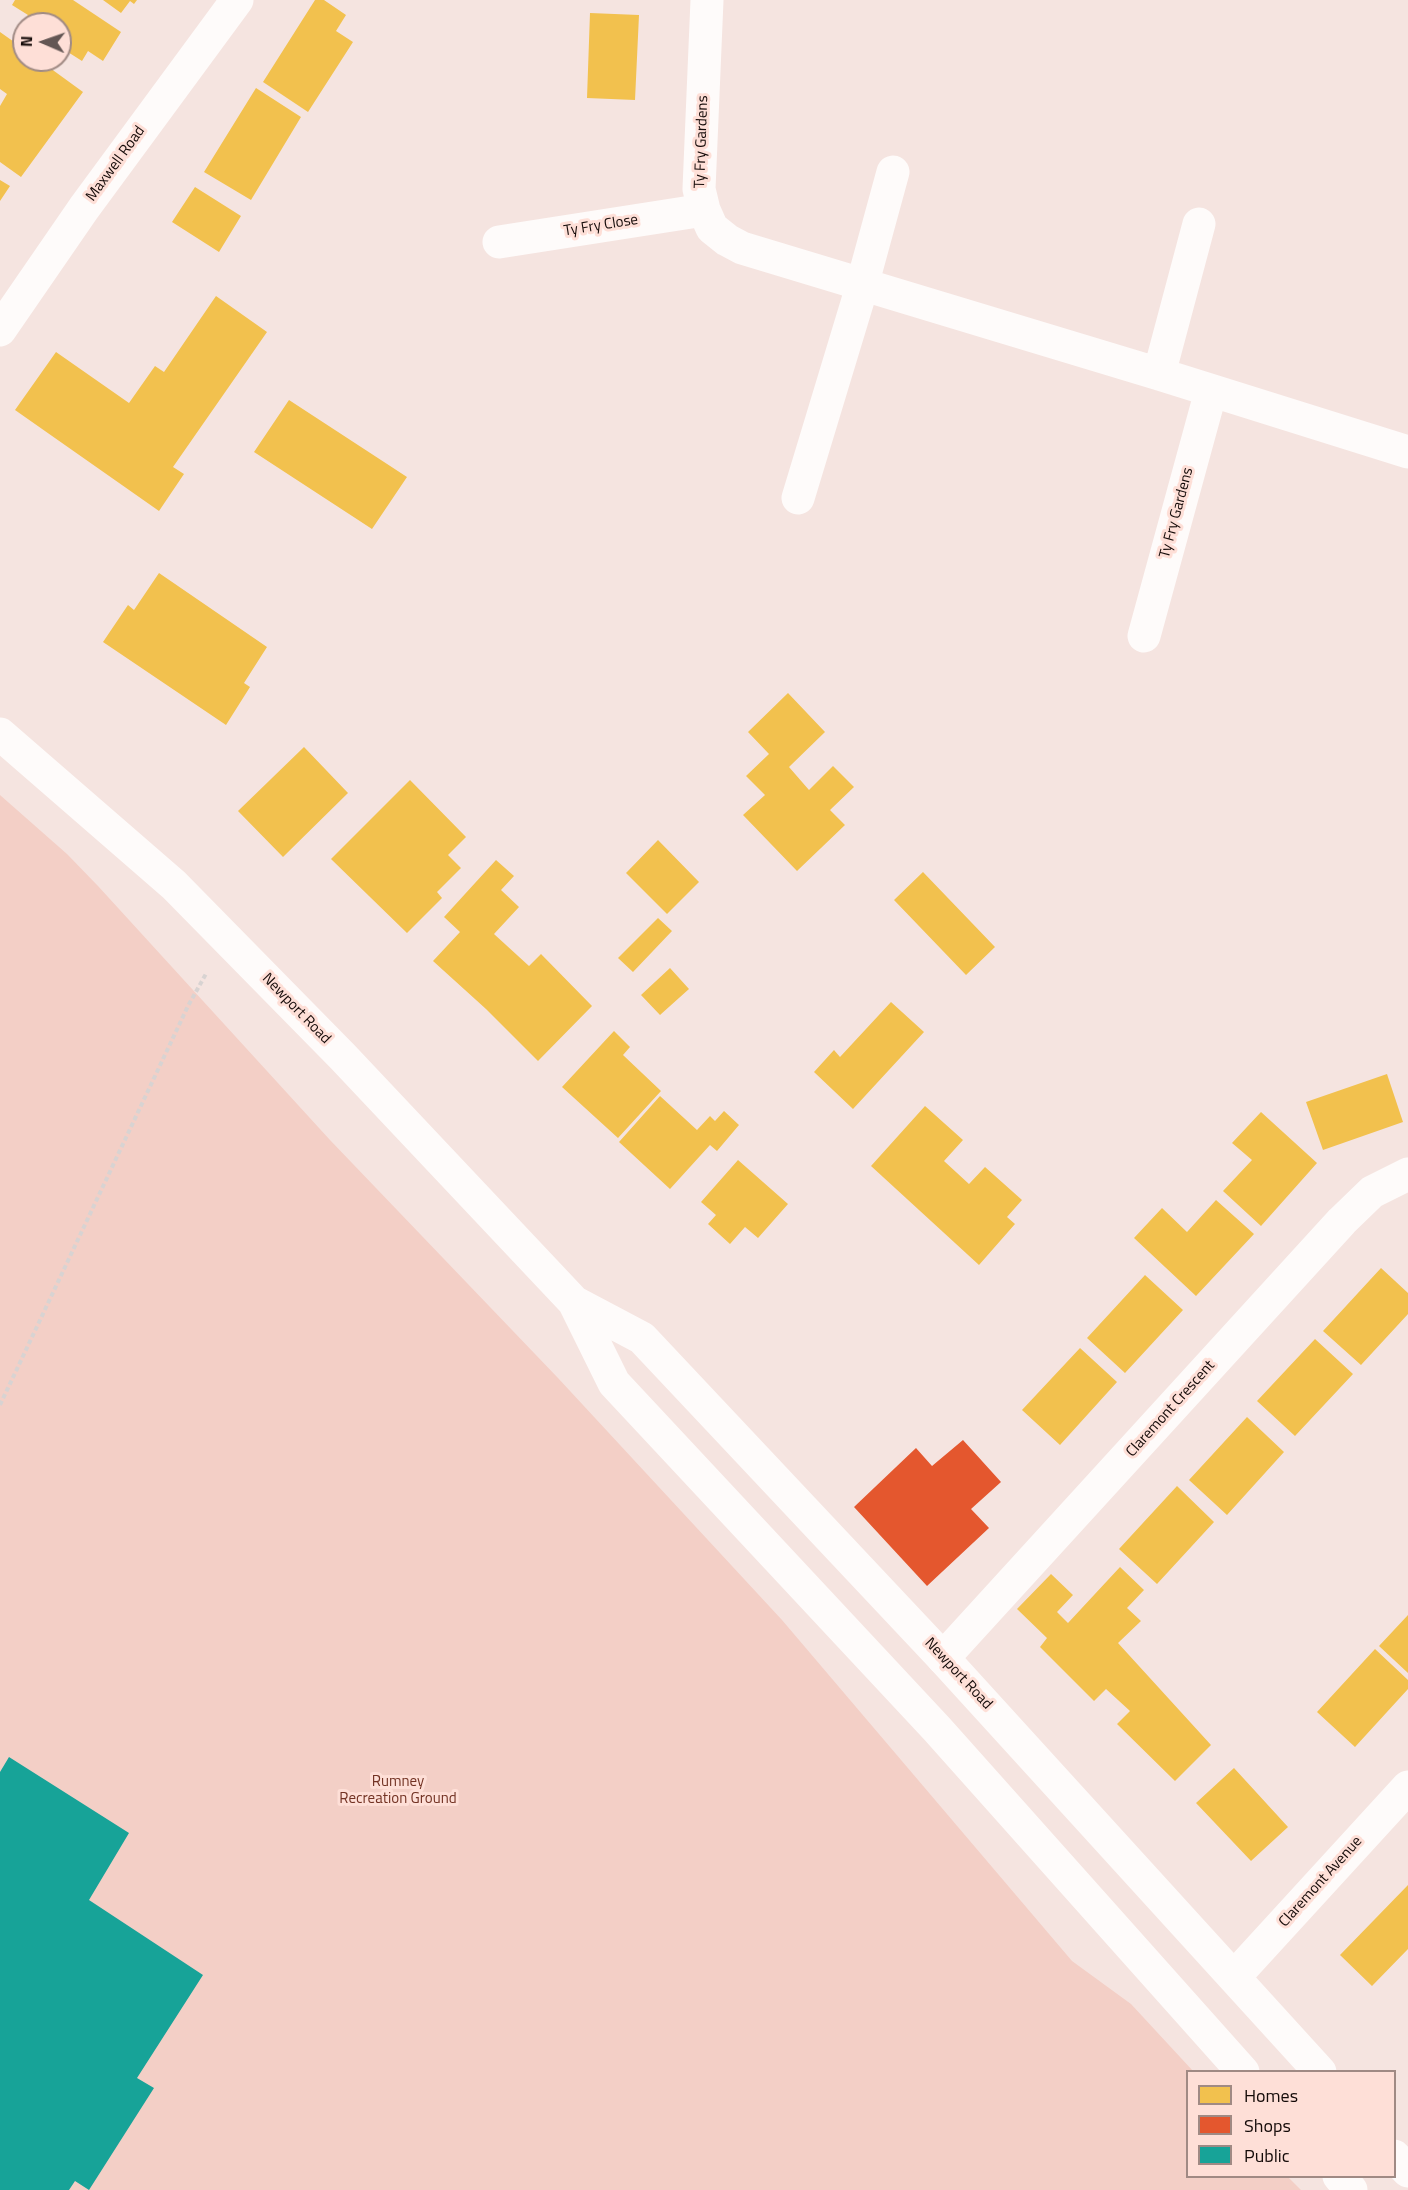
<!DOCTYPE html>
<html>
<head>
<meta charset="utf-8">
<style>
  body { margin:0 }
  #map { position:relative; width:1408px; height:2190px; overflow:hidden; background:#f5e4e0; font-family:"Titillium Web",sans-serif }
  canvas { display:block }
  .legend { position:absolute; left:1186px; top:2070px; width:210px; height:108px; box-sizing:border-box; background:#fedfd7; border:2px solid #a08a84; margin:0; padding:8px 10px; list-style:none; font-size:18px; color:#140a08 }
  .legend li { display:flex; align-items:center; gap:12px; height:30px }
  .legend b { width:30px; border:2px solid #a08a84 }
  .north { position:absolute; left:12px; top:12px; width:60px; height:60px; box-sizing:border-box; background:#fedfd7; border:2px solid #a08a84; border-radius:50%; rotate:272deg; font-size:16px; font-weight:700; line-height:24px; text-align:center; color:#140a08 }
  .north::after { content:''; display:block; margin:auto; width:21px; height:27px; background:#635654; clip-path:polygon(50% 0,100% 100%,50% 72%,0 100%) }
</style>
</head>
<body>
<div id="map">
<canvas width="1408" height="2190"></canvas>
<ul class="legend">
<li><b style="height:16px;background:#f2c14e"></b>Homes</li>
<li><b style="height:16px;background:#e4572e"></b>Shops</li>
<li><b style="height:16px;background:#17a398"></b>Public</li>
</ul>
<div class="north">N</div>
</div>
<script>
const context = document.querySelector('canvas').getContext('2d');
context.lineJoin = 'round';
function paint(path, color) {
  context.fillStyle = color;
  context.fill(path, 'evenodd');
}
function poly(rows) {
  const path = new Path2D();
  for (const r of rows) {
    path.moveTo(r[0], r[1]);
    for (let i = 2; i < r.length; i += 2) path.lineTo(r[i], r[i + 1]);
  }
  return path;
}
function strokePath(path, color, width, dash) {
  context.strokeStyle = color;
  context.lineWidth = width;
  context.lineCap = dash ? 'butt' : 'round';
  context.setLineDash(dash || []);
  context.stroke(path);
}
function drawText(font, color, halo, rows, align = 'center') {
  context.font = font + ' "Titillium Web",sans-serif';
  context.lineWidth = 6;
  context.setLineDash([]);
  context.textBaseline = 'middle';
  context.strokeStyle = halo;
  context.fillStyle = color;
  for (const [text, x, y, turn = 0] of rows) {
    context.save();
    context.translate(x, y);
    context.rotate((+turn || 0) * Math.PI / 180);
    context.textAlign = isNaN(turn) ? turn : align;
    if (halo) context.strokeText(text, 0, 0);
    context.fillText(text, 0, 0);
    context.restore();
  }
}
paint(poly([
  [0,795,67,854,98,886,330,1140,558,1378,782,1620,1072,1961,1131,2004,1193,2071,1188,2072,1188,2176,1288,2177,1301,2190,0,2190]
]), '#f3cfc6');
paint(poly([
  [15,0,73,0,121,32,103,61,88,51,82,61,60,47,60,24,26,24,23,22,28,15,12,5],
  [103,0,137,0,134,4,130,1,121,13],
  [315,0,324,0,346,15,336,31,353,42,308,112,263,82],
  [590,13,639,15,635,100,587,98],
  [0,32,24,49,24,60,39,60,83,92,21,177,0,162,0,106,7,94,0,89],
  [256,88,301,117,251,200,204,172],
  [0,180,10,186,0,201],
  [195,187,241,216,219,252,172,222],
  [216,296,267,332,173,467,184,474,159,511,15,410,56,352,129,403,155,366,164,372],
  [289,400,407,477,372,529,254,452],
  [159,573,267,647,244,683,250,687,226,725,103,642,128,605,134,610],
  [788,693,825,732,789,767,809,790,833,766,854,787,830,810,845,825,797,871,743,815,765,795,746,776,769,754,748,732],
  [304,747,348,793,283,857,238,811],
  [410,780,466,837,448,855,461,868,437,892,442,898,407,933,331,859],
  [658,840,699,882,667,914,626,873],
  [496,860,514,876,501,890,519,907,494,934,529,966,541,954,592,1006,538,1061,486,1009,433,961,460,932,444,917],
  [923,872,995,947,966,975,894,900],
  [658,918,672,931,633,972,618,958],
  [670,968,689,989,660,1015,641,995],
  [891,1002,924,1032,853,1109,814,1072,834,1050,840,1057],
  [614,1031,630,1047,623,1055,661,1091,618,1138,562,1087],
  [1387,1074,1403,1122,1323,1150,1306,1102],
  [660,1096,697,1130,710,1116,715,1121,724,1111,739,1125,717,1151,710,1145,670,1189,619,1142],
  [925,1106,963,1140,944,1161,969,1184,985,1167,1022,1200,1007,1217,1015,1224,979,1265,871,1166],
  [1261,1112,1317,1163,1261,1226,1223,1191,1252,1160,1232,1143],
  [738,1160,788,1204,758,1238,745,1227,730,1244,708,1224,716,1215,701,1202],
  [1216,1200,1254,1234,1196,1296,1134,1238,1162,1208,1187,1232],
  [1381,1268,1408,1293,1408,1314,1361,1365,1323,1331],
  [1145,1275,1183,1310,1125,1373,1087,1338],
  [1315,1339,1353,1374,1295,1436,1257,1401],
  [1080,1348,1117,1382,1060,1445,1022,1410],
  [1247,1417,1284,1452,1227,1515,1189,1480],
  [1177,1486,1214,1522,1157,1584,1119,1549],
  [1120,1567,1144,1590,1127,1608,1141,1621,1118,1643,1211,1745,1175,1781,1117,1724,1130,1711,1106,1689,1094,1701,1040,1647,1047,1638,1017,1609,1051,1574,1073,1595,1057,1612,1068,1623],
  [1408,1615,1408,1673,1379,1646],
  [1375,1649,1408,1680,1408,1689,1355,1747,1317,1712],
  [1234,1768,1288,1827,1251,1861,1196,1803],
  [1408,1885,1408,1949,1372,1986,1340,1955]
]), '#f2c14e');
paint(poly([
  [963,1440,1001,1482,971,1509,989,1528,927,1586,854,1507,916,1448,932,1466]
]), '#e4572e');
paint(poly([
  [9,1757,129,1833,89,1900,203,1975,137,2078,154,2088,89,2190,75,2181,69,2190,0,2190,0,1772]
]), '#17a398');
strokePath(poly([
  [0,1405,188,1006,207,972]
]), '#d8d3d2', 4, [4.5, 3]);
strokePath(poly([
  [707,0,699,189,704,210,712,228,727,240,742,248,1159,374,1408,452],
  [499,242,704,210],
  [0,330,84,208,237,0],
  [1159,374,1199,224],
  [798,498,858,300,893,172],
  [1144,636,1211,391],
  [943,1658,1342,1221,1372,1192,1408,1174],
  [1235,1976,1408,1787]
]), '#fefbfa', 33);
strokePath(poly([
  [0,734,174,885,343,1057,574,1302,614,1383,937,1729,1243,2072],
  [574,1302,642,1338,943,1658,1320,2072],
  [1394,2156,1408,2171],
  [1339,2176,1351,2190]
]), '#fefbfa', 33);
drawText('15px', '#140a08', '#fedfd7', [
  ["Ty Fry Gardens",702,142,-88],
  ["Maxwell Road",116,164,-54],
  ["Ty Fry Close",601,226,-9],
  ["Ty Fry Gardens",1177,513,-75],
  ["Newport Road",296,1009,46],
  ["Claremont Crescent",1171,1409,-48],
  ["Newport Road",958,1674,47],
  ["Claremont Avenue",1321,1882,-48]
]);
drawText('15px', '#723223', '#fedfd7', [
  ["Rumney",398,1782],
  ["Recreation Ground",398,1799]
]);
</script>
</body>
</html>
